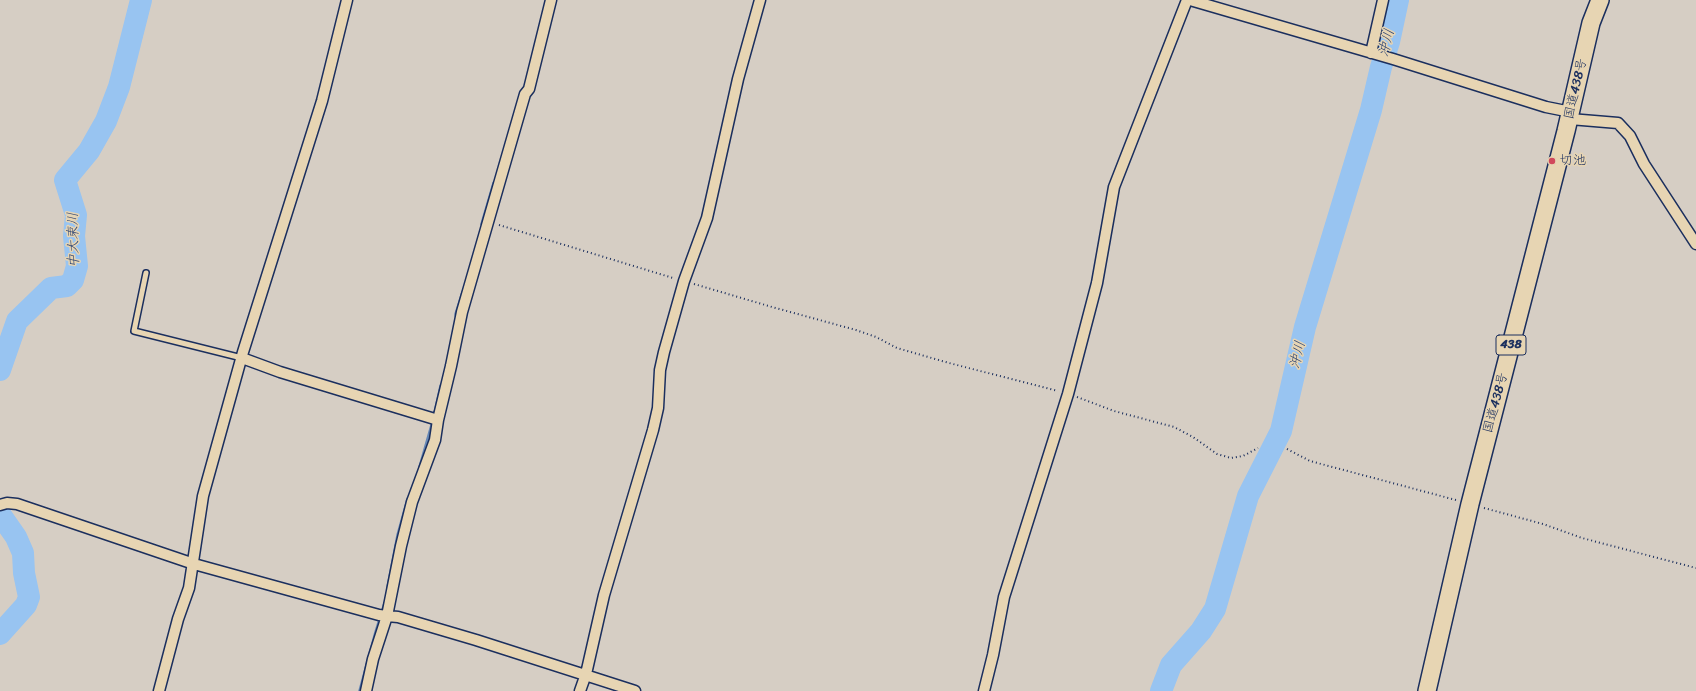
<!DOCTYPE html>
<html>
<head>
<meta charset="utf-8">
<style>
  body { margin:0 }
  canvas { display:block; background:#d6cec4 }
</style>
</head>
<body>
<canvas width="1696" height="691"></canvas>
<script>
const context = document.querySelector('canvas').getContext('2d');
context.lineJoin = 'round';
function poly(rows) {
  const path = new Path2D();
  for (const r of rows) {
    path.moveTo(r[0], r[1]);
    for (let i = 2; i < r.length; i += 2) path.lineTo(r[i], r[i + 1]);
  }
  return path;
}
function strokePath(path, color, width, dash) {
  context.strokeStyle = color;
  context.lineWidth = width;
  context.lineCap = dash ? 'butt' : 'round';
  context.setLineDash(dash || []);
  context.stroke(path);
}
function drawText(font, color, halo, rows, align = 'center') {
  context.font = font + ' Sriracha,"Klee One",sans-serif';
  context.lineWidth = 3;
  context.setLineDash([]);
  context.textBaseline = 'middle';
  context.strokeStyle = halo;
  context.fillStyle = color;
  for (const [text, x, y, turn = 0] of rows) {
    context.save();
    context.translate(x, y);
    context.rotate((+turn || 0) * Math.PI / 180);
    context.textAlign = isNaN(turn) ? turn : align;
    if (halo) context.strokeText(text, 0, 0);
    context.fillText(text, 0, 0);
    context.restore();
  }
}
strokePath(poly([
  [482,224,494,183],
  [457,320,456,314,463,292],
  [435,413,441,386],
  [420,467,432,425],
  [388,587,398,535,408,499],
  [360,691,376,632,385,603]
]), '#6688b6', 3.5);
strokePath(poly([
  [0,370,17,321,51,288,67,286,73,280,77,266,74,236,76,215,65,180,89,151,106,121,119,87,141,0],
  [0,514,16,537,23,553,24,573,29,597,26,605,0,634],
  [1161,691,1171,665,1201,631,1215,609,1248,496,1281,431,1305,327,1371,110,1381,67,1389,42,1398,0]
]), '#98c4f1', 22);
const service = poly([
  [146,273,134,331,242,358]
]);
const minor = poly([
  [551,0,529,89,525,94,462,312,451,366,438,420,435,440,412,502,401,546,387,616,398,617,476,640,635,691],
  [1190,0,1393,59,1546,107,1571,112],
  [1371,53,1383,0],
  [1570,119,1618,123,1630,136,1644,164,1696,244],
  [242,358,280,372,438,420],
  [0,505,7,503,17,504,194,564,379,615,387,616,373,659,366,691],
  [159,691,178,619,189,588,203,496,243,352,322,101,347,0],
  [580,691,586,674,604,595,653,430,658,408,660,370,664,352,684,281,707,218,738,79,760,0],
  [984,691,993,655,1004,597,1068,394,1097,283,1114,187,1187,0]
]);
const trunk = poly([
  [1427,691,1470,504,1566,131,1591,23,1600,0]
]);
strokePath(service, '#1b2f5e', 8);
strokePath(minor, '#1b2f5e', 13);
strokePath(trunk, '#1b2f5e', 20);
strokePath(poly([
  [499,225,673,278],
  [694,284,772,307,856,330,876,337,897,348,949,363,1058,391],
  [1077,397,1114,411,1174,427,1193,437,1217,454,1231,458,1243,456,1258,448],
  [1287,449,1310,461,1456,500],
  [1484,508,1543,524,1582,538,1696,568]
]), '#1b2f5e', 2, [1, 3]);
strokePath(service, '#e7d5b3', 5);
strokePath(minor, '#e7d5b3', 10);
strokePath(trunk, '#e7d5b3', 17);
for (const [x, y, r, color] of [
  [1552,161,4,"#d1495b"]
]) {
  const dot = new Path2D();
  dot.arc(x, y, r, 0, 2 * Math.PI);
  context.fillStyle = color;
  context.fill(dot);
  strokePath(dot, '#e7d5b3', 1.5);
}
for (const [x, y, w] of [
  [1511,345,30]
]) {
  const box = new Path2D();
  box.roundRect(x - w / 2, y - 10, w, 20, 3);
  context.fillStyle = '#e7d5b3';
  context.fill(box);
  strokePath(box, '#1b2f5e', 1);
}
drawText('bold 12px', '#1b2f5e', null, [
  ["438",1511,345]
]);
drawText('13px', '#1b2f5e', '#e7d5b3', [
  ["国道438号",1576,89,-77],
  ["国道438号",1496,403,-75]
]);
drawText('13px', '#1b2f5e', '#e7d5b3', [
  ["切池",1560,161]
], 'left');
drawText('italic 14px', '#2e4574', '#e7d5b3', [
  ["沖川",1387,43,-76],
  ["中大束川",74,240,-91],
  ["沖川",1298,355,-77]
]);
</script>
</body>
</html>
